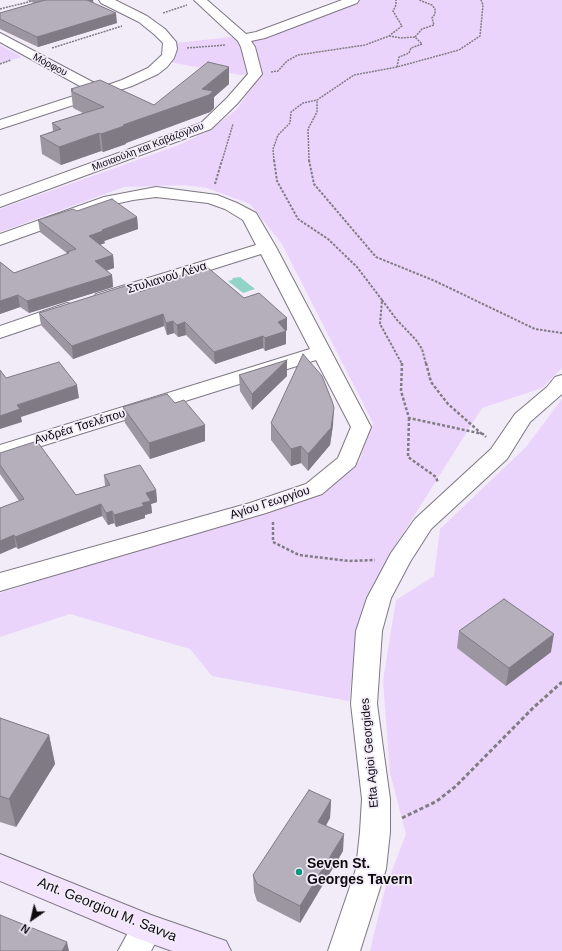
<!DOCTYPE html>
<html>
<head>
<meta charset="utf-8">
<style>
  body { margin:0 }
  #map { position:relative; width:562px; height:951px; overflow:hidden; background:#f2ebf8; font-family:Arial,sans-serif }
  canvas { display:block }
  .north { position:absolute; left:12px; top:899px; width:40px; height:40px; -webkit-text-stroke:3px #f2ebf8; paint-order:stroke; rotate:214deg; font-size:11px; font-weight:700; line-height:16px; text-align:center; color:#0d0a0e }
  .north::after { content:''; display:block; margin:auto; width:14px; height:18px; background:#0d0a0e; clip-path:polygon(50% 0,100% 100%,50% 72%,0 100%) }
</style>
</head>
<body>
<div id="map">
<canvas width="562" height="951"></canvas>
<div class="north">N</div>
</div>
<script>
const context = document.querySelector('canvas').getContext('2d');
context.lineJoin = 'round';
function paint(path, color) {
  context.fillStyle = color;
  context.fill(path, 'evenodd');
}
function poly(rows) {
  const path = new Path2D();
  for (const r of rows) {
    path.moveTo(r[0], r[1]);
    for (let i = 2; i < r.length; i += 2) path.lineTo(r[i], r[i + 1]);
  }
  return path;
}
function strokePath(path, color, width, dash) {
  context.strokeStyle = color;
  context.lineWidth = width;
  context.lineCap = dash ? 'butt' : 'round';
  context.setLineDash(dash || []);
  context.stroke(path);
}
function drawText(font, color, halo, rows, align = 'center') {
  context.font = font + ' Arial,sans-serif';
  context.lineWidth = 3.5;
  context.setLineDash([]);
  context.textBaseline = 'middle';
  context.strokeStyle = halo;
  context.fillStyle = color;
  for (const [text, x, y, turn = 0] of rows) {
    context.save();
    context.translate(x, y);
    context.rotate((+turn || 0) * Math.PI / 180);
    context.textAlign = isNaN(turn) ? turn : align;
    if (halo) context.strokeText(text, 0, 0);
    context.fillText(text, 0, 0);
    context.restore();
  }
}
paint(poly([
  [341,0,562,0,562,368,542,388,482,408,390,554,357,634,349,701,212,676,190,649,70,614,0,637,0,593,318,494,359,462,373,423,282,244,250,204,207,188,185,185,124,187,0,232,0,209,179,145,208,131,236,110,258,79,254,73,242,75,169,62,176,43,250,35],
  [0,45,22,57,0,63],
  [562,399,562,951,370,951,385,889,406,834,390,773,383,681,396,600,434,576,440,529,526,447]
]), '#ead4fb');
paint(poly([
  [240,277,255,289,243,293,228,281,232,280,233,278]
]), '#91d4c6');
const minor = poly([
  [99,0,115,0,147,16,165,29,176,42,177,49,174,58,167,67,158,74,132,86,0,129,0,120,89,91,0,42,0,33,102,87,122,80,148,68,162,55,163,43,155,35,139,22,101,3,99,0],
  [194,0,207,0,246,34,256,32,342,0,359,0,357,3,265,38,251,41,255,47,262,74,237,104,211,129,0,207,0,196,201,123,227,98,248,74,241,47,238,41,194,0],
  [156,187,217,195,237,203,256,213,276,247,371,427,355,466,322,494,266,513,0,591,0,573,250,503,306,484,338,458,351,427,316,360,0,459,0,445,310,349,261,254,108,302,102,304,96,302,93,298,96,294,256,245,243,220,225,209,208,203,156,197,133,200,115,204,0,245,0,234,104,197,156,187],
  [67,303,74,305,76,309,74,313,0,338,0,326,67,303],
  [562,375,562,394,530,422,507,459,431,529,410,562,391,598,382,631,377,704,390,799,390,832,386,869,360,951,328,951,356,869,360,832,362,799,351,704,356,631,367,598,391,553,415,519,491,449,515,414,547,387,555,377,562,375],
  [147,914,158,918,163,928,151,951,118,951,136,918,147,914]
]);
const secondary = poly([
  [0,854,151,915,226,941,231,951,172,951,136,938,0,881,0,854]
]);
strokePath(minor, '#7e7783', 2);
strokePath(secondary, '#7e7783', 2);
strokePath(poly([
  [0,9,36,0],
  [163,13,187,5],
  [389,36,401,38,415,37],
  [52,48,122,26],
  [187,48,226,45],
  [0,64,11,60],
  [397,67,399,57,409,53,411,48,422,44,415,37,422,29,434,25,432,18,435,14,435,9,432,5,419,0],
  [271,72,278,71,287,61,298,55,365,45,389,36,402,26,393,11,396,5,396,0],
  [222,161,233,124],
  [274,161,273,149,278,135,290,123,291,112,303,103,317,100,354,75,397,67,459,50,480,36,483,5,481,0],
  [309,161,308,129,317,112,317,100]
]), '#817c84', 1.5, [2, 1]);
strokePath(poly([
  [274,160,277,181,298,219,328,239,357,267,382,300,380,324,402,364],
  [309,160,314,184,376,257,435,281,535,329,562,333],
  [215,184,222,160],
  [382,300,397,320,416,340,422,349,426,364]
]), '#817c84', 2, [2.5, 1.5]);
strokePath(poly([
  [402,363,401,391,409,418,483,434,486,437],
  [426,363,431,382,448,404,482,434],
  [409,418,408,457,436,477,438,483],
  [273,522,273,542,299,555,349,561,375,560]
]), '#817c84', 2.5, [3, 2]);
strokePath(poly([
  [402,818,437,801,456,786,533,708,562,682]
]), '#817c84', 3, [4, 2.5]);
paint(minor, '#fff');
paint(secondary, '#f3e3fe');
paint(poly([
  [27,0,93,0,93,3,117,23,38,47,0,29,0,13,34,3],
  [229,84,214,97,214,108,210,112,126,143,126,144,103,152,101,151,61,165,42,154,40,136,53,131,52,123,83,113,73,108,71,89,154,105],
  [77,211,137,217,138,229,104,241,105,243,100,245,113,255,114,268,106,270,112,275,113,287,29,313,20,307,0,314,0,262,14,273,68,254,40,232,38,220],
  [176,277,244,298,287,330,286,331,286,344,265,351,263,348,215,364,186,335,178,337,174,333,167,335,164,326,73,359,41,325,39,313,130,290,139,292,176,280],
  [287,360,287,376,252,410,240,391,239,375],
  [123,407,205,441,150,459,125,423],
  [271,423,333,425,330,445,308,471,301,463,291,466,271,440],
  [0,453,76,495,105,486,104,475,156,490,157,502,151,504,152,513,145,515,145,518,116,527,114,523,108,525,102,516,18,549,16,547,0,554,0,508,19,501,0,474],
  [459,631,551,652,506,686,457,648],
  [0,718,49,735,55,764,16,827,0,822],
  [331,800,330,818,326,826,343,851,300,923,257,901,254,892,253,875]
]), '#9c96a1');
paint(poly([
  [85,0,93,0,94,6],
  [116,13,117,23,38,47,37,37],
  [229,67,229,84,214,97,214,108,210,112,126,143,126,144,103,152,101,134,123,125,202,89],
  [99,133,101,151,61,165,59,147],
  [137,217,138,229,104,241,105,243,90,248,89,236,102,230],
  [113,255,114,268,97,274,95,261],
  [112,275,113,287,29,313,27,301],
  [18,295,20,307,0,314,0,301],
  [163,314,164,326,73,359,72,346],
  [287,318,287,330,278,334,278,322],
  [173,321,174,333,167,335,166,323],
  [185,322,186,335,178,337,177,325],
  [286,331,286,344,265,351,265,338],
  [263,336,263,348,215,364,214,352],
  [287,360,287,376,252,410,252,394],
  [77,385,79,398,21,417,22,422,0,429,0,416,17,405],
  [334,408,333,425,330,445,308,471,308,454],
  [205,425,205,441,150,459,149,443],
  [301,446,301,463,291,466,291,449],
  [156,490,157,502,151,504,152,513,145,515,145,518,116,527,114,515,142,503,146,493],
  [101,504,102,516,18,549,15,537],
  [112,511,114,523,108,525,106,513],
  [14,535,16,547,0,554,0,541],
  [554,634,551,652,506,686,509,668],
  [49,735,55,764,16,827,9,799],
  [331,800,330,818,317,839,318,822],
  [344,834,343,851,300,923,300,906],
  [67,942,69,951,62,951]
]), '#7f7a83');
const building = poly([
  [45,0,87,0,116,13,37,37,0,19,0,13,45,0],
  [208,62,229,67,202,89,213,91,209,95,123,125,124,126,101,134,99,133,59,147,40,136,61,129,52,123,104,107,71,91,73,90,71,89,100,80,154,105,208,62],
  [112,199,137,217,102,230,103,231,89,236,113,255,95,261,112,275,27,301,18,295,0,301,0,262,14,273,69,253,67,252,76,249,38,220,73,209,77,211,112,199],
  [207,267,244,298,259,293,287,318,278,322,286,331,265,338,263,336,214,352,185,322,177,325,173,321,166,323,163,314,72,346,39,313,125,286,130,290,135,288,139,292,178,279,176,277,207,267],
  [303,354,322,376,332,401,334,408,331,428,308,454,301,446,291,449,271,423,303,354],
  [287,360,252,394,239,375,287,360],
  [59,362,77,385,17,405,20,409,0,416,0,370,6,378,59,362],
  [167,394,175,403,184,400,205,425,149,443,123,407,167,394],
  [37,441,76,495,110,485,104,475,140,465,156,490,146,493,151,501,142,503,144,506,114,515,112,511,106,513,101,504,15,537,14,535,0,541,0,508,24,499,0,465,0,453,37,441],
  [504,599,554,634,509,668,459,631,504,599],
  [0,718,49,735,9,799,0,796,0,718],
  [309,790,331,800,318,822,344,834,300,906,257,884,253,875,309,790],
  [0,915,67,942,62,951,0,951,0,915]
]);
paint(building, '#b5aebb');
strokePath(building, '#7f7a83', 1);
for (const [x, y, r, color] of [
  [299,872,4,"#079582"]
]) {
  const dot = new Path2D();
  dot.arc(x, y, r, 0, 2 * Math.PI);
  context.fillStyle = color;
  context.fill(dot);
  strokePath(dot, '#f2ebf8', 1.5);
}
drawText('10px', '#0d0a0e', '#f2ebf8', [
  ["Μόρφου",50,65,28],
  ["Μισιαούλη και Καβάζογλου",148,147,-21]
]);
drawText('12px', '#0d0a0e', '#f2ebf8', [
  ["Στυλιανού Λένα",167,278,-17],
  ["Ανδρέα Τσελέπου",80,427,-17],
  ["Αγίου Γεωργίου",270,503,-18],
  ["Efta Agioi Georgides",370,753,-95]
]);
drawText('bold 14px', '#0d0a0e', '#f2ebf8', [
  ["Seven St.",307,864],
  ["Georges Tavern",307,880]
], 'left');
drawText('14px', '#0d0a0e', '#f2ebf8', [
  ["Ant. Georgiou M. Savva",107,910,22]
]);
</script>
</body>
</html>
